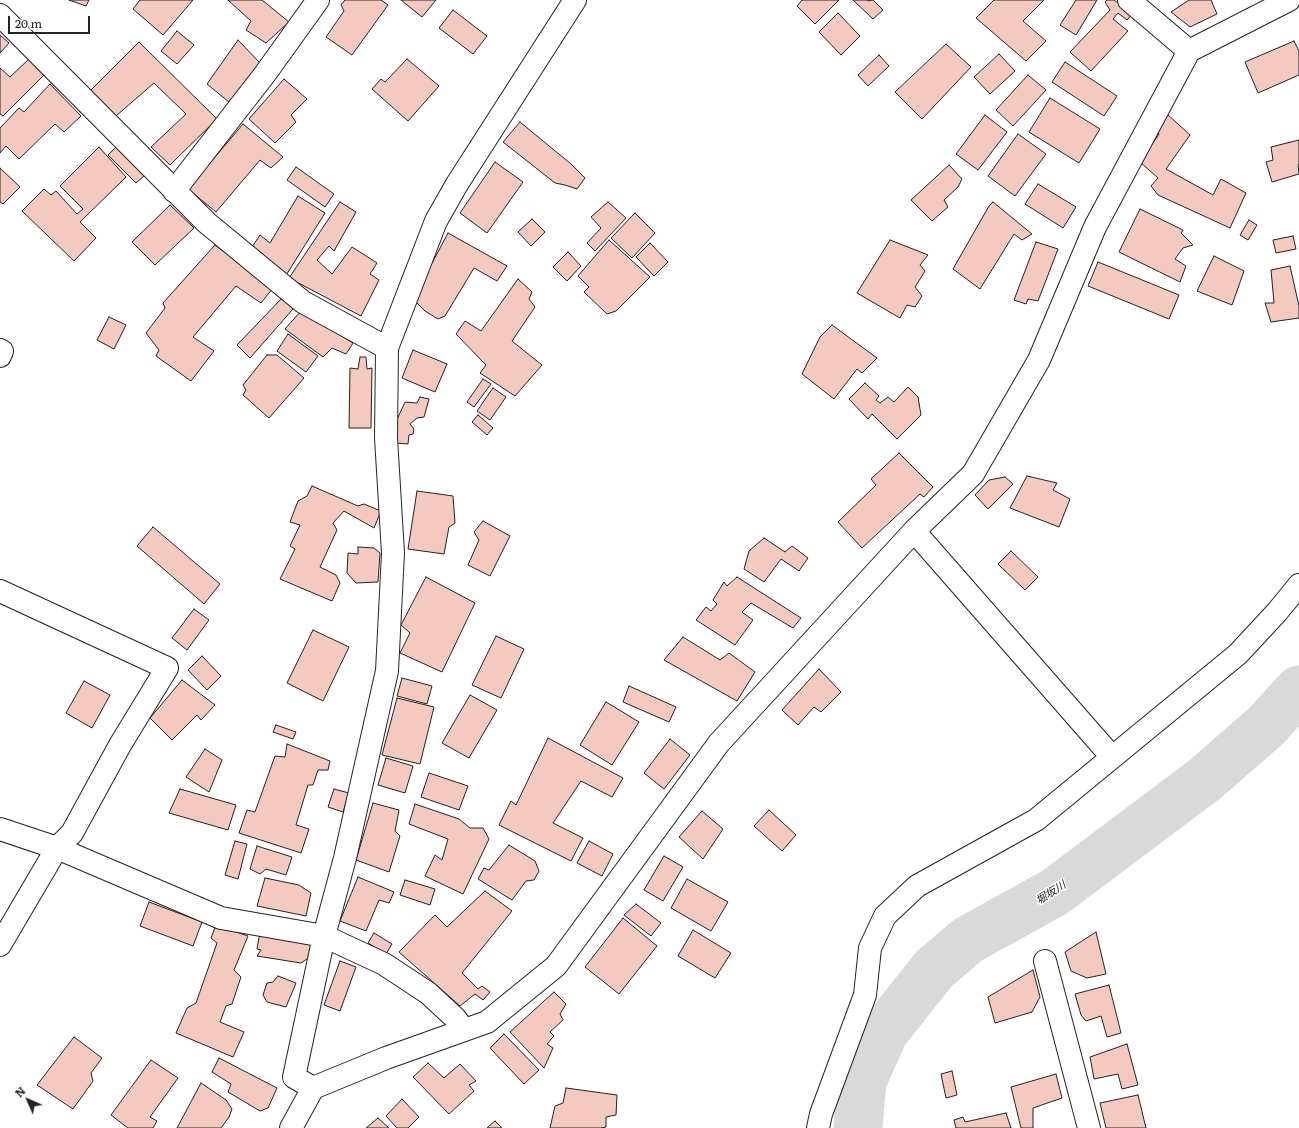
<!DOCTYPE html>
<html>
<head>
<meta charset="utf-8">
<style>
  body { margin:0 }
  #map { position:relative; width:1299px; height:1128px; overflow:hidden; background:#fff; font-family:Literata,serif }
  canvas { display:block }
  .north { position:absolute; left:8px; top:1080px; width:40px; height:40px; -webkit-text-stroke:3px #fff; paint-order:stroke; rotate:315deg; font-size:11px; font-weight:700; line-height:16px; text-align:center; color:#222 }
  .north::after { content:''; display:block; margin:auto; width:14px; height:18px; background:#222; clip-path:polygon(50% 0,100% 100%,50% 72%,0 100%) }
  .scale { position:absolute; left:8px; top:16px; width:82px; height:18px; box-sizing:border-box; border:2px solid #222; border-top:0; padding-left:5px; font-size:12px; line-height:14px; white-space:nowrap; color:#222; -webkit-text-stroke:3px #fff; paint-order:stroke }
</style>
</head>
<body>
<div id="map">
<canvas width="1299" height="1128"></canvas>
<div class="north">N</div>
<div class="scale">20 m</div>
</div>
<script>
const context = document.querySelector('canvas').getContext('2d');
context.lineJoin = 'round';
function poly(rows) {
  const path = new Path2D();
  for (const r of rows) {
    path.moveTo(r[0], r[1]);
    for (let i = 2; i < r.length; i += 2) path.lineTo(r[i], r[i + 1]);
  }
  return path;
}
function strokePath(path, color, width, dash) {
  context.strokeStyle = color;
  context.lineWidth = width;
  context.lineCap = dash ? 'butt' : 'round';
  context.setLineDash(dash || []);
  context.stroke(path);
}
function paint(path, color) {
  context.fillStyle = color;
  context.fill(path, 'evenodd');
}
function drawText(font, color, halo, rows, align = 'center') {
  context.font = font + ' Literata,"Noto Sans JP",serif';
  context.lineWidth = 3;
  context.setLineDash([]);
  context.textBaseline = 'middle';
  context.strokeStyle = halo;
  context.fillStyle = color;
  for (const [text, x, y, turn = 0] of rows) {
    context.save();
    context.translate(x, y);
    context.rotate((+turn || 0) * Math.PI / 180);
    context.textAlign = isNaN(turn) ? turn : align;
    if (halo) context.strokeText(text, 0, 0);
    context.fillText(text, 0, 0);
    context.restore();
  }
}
strokePath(poly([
  [858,1128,862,1081,884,1032,934,969,968,940,1055,892,1204,780,1265,727,1299,690]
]), '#d9d9d9', 49);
const building = poly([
  [69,0,89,0,86,6,69,0],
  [140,0,193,0,163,35,133,9,140,0],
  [228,0,262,0,289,22,266,43,246,30,251,21,228,0],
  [345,0,381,0,388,5,352,55,326,37,344,11,341,5,345,0],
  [401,0,436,0,422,17,401,0],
  [802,0,839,0,815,24,797,6,802,0],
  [853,0,867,0,868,1,873,0,883,10,873,19,853,0],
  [994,0,1044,0,1023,21,1046,41,1026,61,976,18,994,0],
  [1076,0,1097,0,1076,35,1060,25,1076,0],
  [1107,0,1114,0,1132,14,1127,20,1118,13,1113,19,1128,31,1091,71,1070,52,1110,10,1105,2,1107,0],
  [1189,0,1211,0,1217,14,1190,27,1171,12,1189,0],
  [453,10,487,36,473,54,439,28,453,10],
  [838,13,860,36,841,55,819,32,838,13],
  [177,31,194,45,177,64,161,51,177,31],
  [0,35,9,43,0,53,0,35],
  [238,40,261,64,229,102,207,84,238,40],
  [1294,41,1299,51,1299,75,1258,93,1245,62,1294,41],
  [139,42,217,119,170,165,151,147,186,114,154,83,116,116,90,91,139,42],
  [946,44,971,67,922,119,895,92,946,44],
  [999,54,1015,71,990,94,974,77,999,54],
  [879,55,889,66,868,86,858,75,879,55],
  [30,58,45,74,3,116,0,114,0,68,10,77,30,58],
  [407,59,439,86,408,121,372,89,381,79,385,82,407,59],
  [1065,62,1117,96,1104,116,1052,82,1065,62],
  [1028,75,1046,90,1013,126,996,110,1028,75],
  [284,79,307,99,291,115,296,122,275,143,249,119,284,79],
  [50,84,81,116,64,132,55,124,19,159,6,146,0,153,0,128,19,108,24,112,50,84],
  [1050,98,1100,129,1079,163,1029,132,1050,98],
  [1167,114,1190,135,1166,169,1213,195,1221,179,1246,193,1230,228,1158,195,1151,186,1158,178,1140,162,1159,134,1155,129,1167,114],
  [985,115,1007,132,978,170,956,154,985,115],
  [520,122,571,164,585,178,577,189,565,185,555,183,503,142,520,122],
  [243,124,283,157,271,168,260,160,216,212,188,189,243,124],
  [1018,134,1046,154,1015,196,988,176,1018,134],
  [1299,140,1299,164,1298,165,1299,174,1272,182,1266,162,1273,160,1271,147,1299,140],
  [117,146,145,175,136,183,108,155,117,146],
  [99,147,126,177,80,222,96,238,74,261,22,211,44,189,51,195,56,191,77,214,83,209,60,186,99,147],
  [495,162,523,182,487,233,460,213,495,162],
  [949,165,962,179,958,187,944,200,948,207,932,221,911,200,949,165],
  [296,167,334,194,325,207,287,180,296,167],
  [0,168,20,187,3,204,0,202,0,168],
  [1038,184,1076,207,1063,228,1025,204,1038,184],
  [298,196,325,213,285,277,252,247,260,235,270,243,298,196],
  [340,202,356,212,334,251,329,246,317,260,332,274,352,247,377,263,370,274,379,280,361,316,289,278,340,202],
  [608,202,626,218,595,251,587,243,601,228,591,217,608,202],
  [993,202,1032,234,1022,240,1014,234,980,289,953,269,989,206,993,202],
  [170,205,194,228,155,265,132,242,170,205],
  [1140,209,1183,230,1181,233,1193,245,1183,248,1175,259,1186,266,1180,282,1119,252,1140,209],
  [635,213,655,233,632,258,611,238,635,213],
  [532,219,545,232,531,246,518,232,532,219],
  [1249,220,1257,225,1248,240,1240,235,1249,220],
  [448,233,507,266,497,281,474,268,445,316,438,319,425,311,413,299,448,233],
  [1293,236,1296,249,1276,253,1273,240,1293,236],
  [609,240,650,277,616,311,607,314,584,292,589,287,578,276,609,240],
  [890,240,928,255,920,265,925,271,915,287,922,296,915,307,907,305,900,318,857,293,890,240],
  [1036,242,1058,249,1038,301,1028,299,1026,304,1014,300,1036,242],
  [650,243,668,262,654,276,636,257,650,243],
  [215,245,273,288,261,303,236,286,193,337,214,351,191,381,156,356,159,350,146,333,165,308,163,303,215,245],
  [568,252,581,266,567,281,553,267,568,252],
  [1214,256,1244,271,1232,305,1197,291,1214,256],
  [1098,262,1179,295,1169,319,1088,286,1098,262],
  [1290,266,1299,306,1299,318,1271,322,1265,303,1274,303,1271,270,1290,266],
  [518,279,532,292,529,299,535,307,512,341,542,365,515,396,480,373,486,365,456,334,465,321,481,331,518,279],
  [282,298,293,309,250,358,237,345,282,298],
  [301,311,353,343,346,354,332,348,323,357,285,329,301,311],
  [109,317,126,325,114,349,97,340,109,317],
  [832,325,877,358,862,373,857,369,834,399,802,374,820,337,832,325],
  [288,334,318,356,306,372,277,351,288,334],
  [413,350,447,364,435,392,402,378,413,350],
  [267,355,277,355,304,378,269,418,243,395,246,390,243,385,267,355],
  [360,357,366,357,367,369,372,368,371,428,349,428,350,368,358,369,360,357],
  [483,379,491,384,474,407,467,402,483,379],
  [865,383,879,396,876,400,880,403,888,397,894,402,908,387,918,397,921,415,897,439,872,414,868,419,849,399,865,383],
  [493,388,506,397,490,420,477,411,493,388],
  [420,397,429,399,424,417,417,418,410,424,414,429,413,434,409,435,408,444,396,443,394,426,405,402,417,403,420,397],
  [478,415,493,428,487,435,472,422,478,415],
  [899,453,933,487,924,497,920,494,862,548,838,522,876,485,871,479,899,453],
  [1027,476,1057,483,1053,490,1070,499,1059,527,1010,508,1027,476],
  [1005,477,1013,484,988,509,975,495,989,480,1005,477],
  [312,486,358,506,364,504,381,511,374,528,344,511,333,523,337,530,320,567,336,575,340,583,332,601,280,579,295,549,290,546,300,525,290,522,298,501,307,496,312,486],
  [417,491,453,496,455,523,449,527,444,554,408,549,417,491],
  [483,521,510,536,490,576,468,565,479,540,474,532,483,521],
  [153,527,220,584,204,604,137,546,153,527],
  [764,538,785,552,792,546,808,558,799,571,781,559,764,582,744,569,749,551,764,538],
  [358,547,374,548,380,553,378,582,356,583,347,573,348,553,358,554,358,547],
  [1011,551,1038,577,1025,590,998,564,1011,551],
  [426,577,475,603,442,672,400,653,410,633,401,625,426,577],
  [737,577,801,618,793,628,751,603,742,612,753,620,735,645,696,620,706,607,711,611,717,604,713,600,724,582,727,586,737,577],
  [194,609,209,620,187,650,172,638,194,609],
  [313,630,349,647,323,701,287,683,313,630],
  [496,636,524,649,501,698,472,685,496,636],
  [683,637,720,660,729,653,755,672,737,701,664,660,683,637],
  [202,656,221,676,207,690,188,670,202,656],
  [819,669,841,692,821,712,814,707,798,725,782,710,819,669],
  [402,678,432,686,427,704,397,696,402,678],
  [182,680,215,705,201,720,197,715,172,740,150,718,182,680],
  [84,681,110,695,92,728,66,713,84,681],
  [629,686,676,707,669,722,623,702,629,686],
  [470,695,497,710,469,758,442,743,470,695],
  [397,698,434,707,420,764,382,755,397,698],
  [606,702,639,722,612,765,580,745,606,702],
  [276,725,296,732,293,739,273,732,276,725],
  [548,738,623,778,612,797,581,781,553,823,583,838,571,861,499,825,511,801,516,805,548,738],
  [670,739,690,755,664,789,644,773,670,739],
  [287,744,330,761,328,770,318,770,313,785,308,785,296,825,309,829,301,853,239,833,247,810,255,812,275,756,285,757,287,744],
  [205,749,222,760,209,792,186,777,205,749],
  [386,758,413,766,405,793,378,785,386,758],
  [429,773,468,786,459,810,421,797,429,773],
  [180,789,236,805,228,830,169,813,180,789],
  [334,789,349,793,343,812,328,807,334,789],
  [373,803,399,810,395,831,400,836,389,872,356,860,373,803],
  [415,804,459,819,470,828,483,828,489,839,463,894,425,876,435,855,442,860,448,839,409,824,415,804],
  [769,810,796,835,782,851,754,826,769,810],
  [702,811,723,829,703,859,679,837,702,811],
  [235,841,247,844,238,879,225,875,235,841],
  [589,841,613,854,602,876,577,863,589,841],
  [509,845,535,861,539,871,534,880,526,881,512,900,478,879,484,868,489,870,509,845],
  [257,846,292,857,286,875,266,869,260,874,250,869,257,846],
  [664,856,683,867,663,901,644,890,664,856],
  [358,877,394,892,389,903,379,900,366,931,340,921,358,877],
  [265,878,299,885,311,893,306,916,257,906,265,878],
  [687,879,728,902,711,931,671,908,687,879],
  [405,880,435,889,430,905,400,895,405,880],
  [485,891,512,911,462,973,478,989,482,986,490,992,483,1000,475,994,460,1006,399,952,435,915,447,927,485,891],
  [149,902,202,922,193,946,140,926,149,902],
  [636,904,661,923,651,936,624,915,636,904],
  [623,918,657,946,619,994,585,967,623,918],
  [216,925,248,936,234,970,241,977,232,1004,226,1006,220,1022,244,1032,233,1057,176,1033,187,1008,196,1003,217,943,211,938,216,925],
  [693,930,731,953,715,978,678,956,693,930],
  [260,932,312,941,310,957,301,963,257,956,261,950,257,949,260,932],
  [1096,932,1106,974,1087,978,1071,971,1065,952,1096,932],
  [374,933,392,944,386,954,368,943,374,933],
  [340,961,356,967,340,1011,324,1005,340,961],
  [1033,970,1040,997,1032,1012,995,1023,988,997,1033,970],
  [278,976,296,983,286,1007,267,1002,263,995,267,983,273,982,278,976],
  [1109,985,1121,1033,1107,1037,1101,1016,1086,1021,1081,1015,1075,994,1109,985],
  [554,992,566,1004,560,1014,563,1020,550,1032,554,1036,547,1044,553,1048,544,1068,510,1032,554,992],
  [504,1034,539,1070,524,1084,490,1048,504,1034],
  [74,1037,102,1058,91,1073,93,1081,73,1109,37,1085,74,1037],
  [1127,1044,1138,1085,1122,1089,1118,1074,1094,1079,1090,1057,1127,1044],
  [219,1058,277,1088,268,1108,260,1111,228,1092,231,1084,212,1072,219,1058],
  [151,1060,178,1078,150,1117,157,1121,153,1128,128,1128,111,1115,151,1060],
  [428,1063,444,1078,460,1064,476,1081,469,1085,474,1091,449,1114,413,1077,428,1063],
  [952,1071,957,1095,946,1098,941,1074,952,1071],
  [1056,1074,1062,1098,1033,1108,1033,1128,1021,1128,1011,1087,1056,1074],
  [201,1083,226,1100,232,1109,229,1117,221,1128,177,1128,201,1083],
  [566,1088,617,1095,616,1115,606,1117,606,1127,601,1128,550,1128,555,1106,563,1103,566,1088],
  [1138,1095,1146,1128,1106,1128,1100,1103,1138,1095],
  [402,1099,419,1117,408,1128,397,1128,386,1116,402,1099],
  [1006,1113,1011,1128,956,1128,954,1120,963,1117,965,1122,1006,1113],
  [378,1118,389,1128,366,1128,378,1118],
  [495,1121,502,1128,487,1128,495,1121]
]);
paint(building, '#f3c9c0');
strokePath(building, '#222', 1);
const minor = poly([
  [1129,0,1189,51],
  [0,15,207,223,303,302,387,348],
  [174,191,265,74,318,0],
  [0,350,2,351,0,356],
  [914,531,1112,757],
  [0,591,167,668,120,745,72,833,57,848,0,945],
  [0,829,57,848,221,918,324,936,384,964,428,993,455,1018,464,1030],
  [1045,961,1089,1128],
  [313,1088,294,1077,324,936,345,858,387,671,393,553,386,438,387,348,436,221,457,184,575,0],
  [291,1128,313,1088,386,1058,487,1022,556,966,719,743,914,531,973,474,1039,360,1095,227,1189,51,1289,0],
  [818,1128,821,1114,865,995,870,948,885,916,917,886,1036,820,1238,654,1277,612,1299,585]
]);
strokePath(minor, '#222', 24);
strokePath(minor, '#fff', 22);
drawText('italic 11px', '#222', '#fff', [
  ["堀坂川",1051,893,-32]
]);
</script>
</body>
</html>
